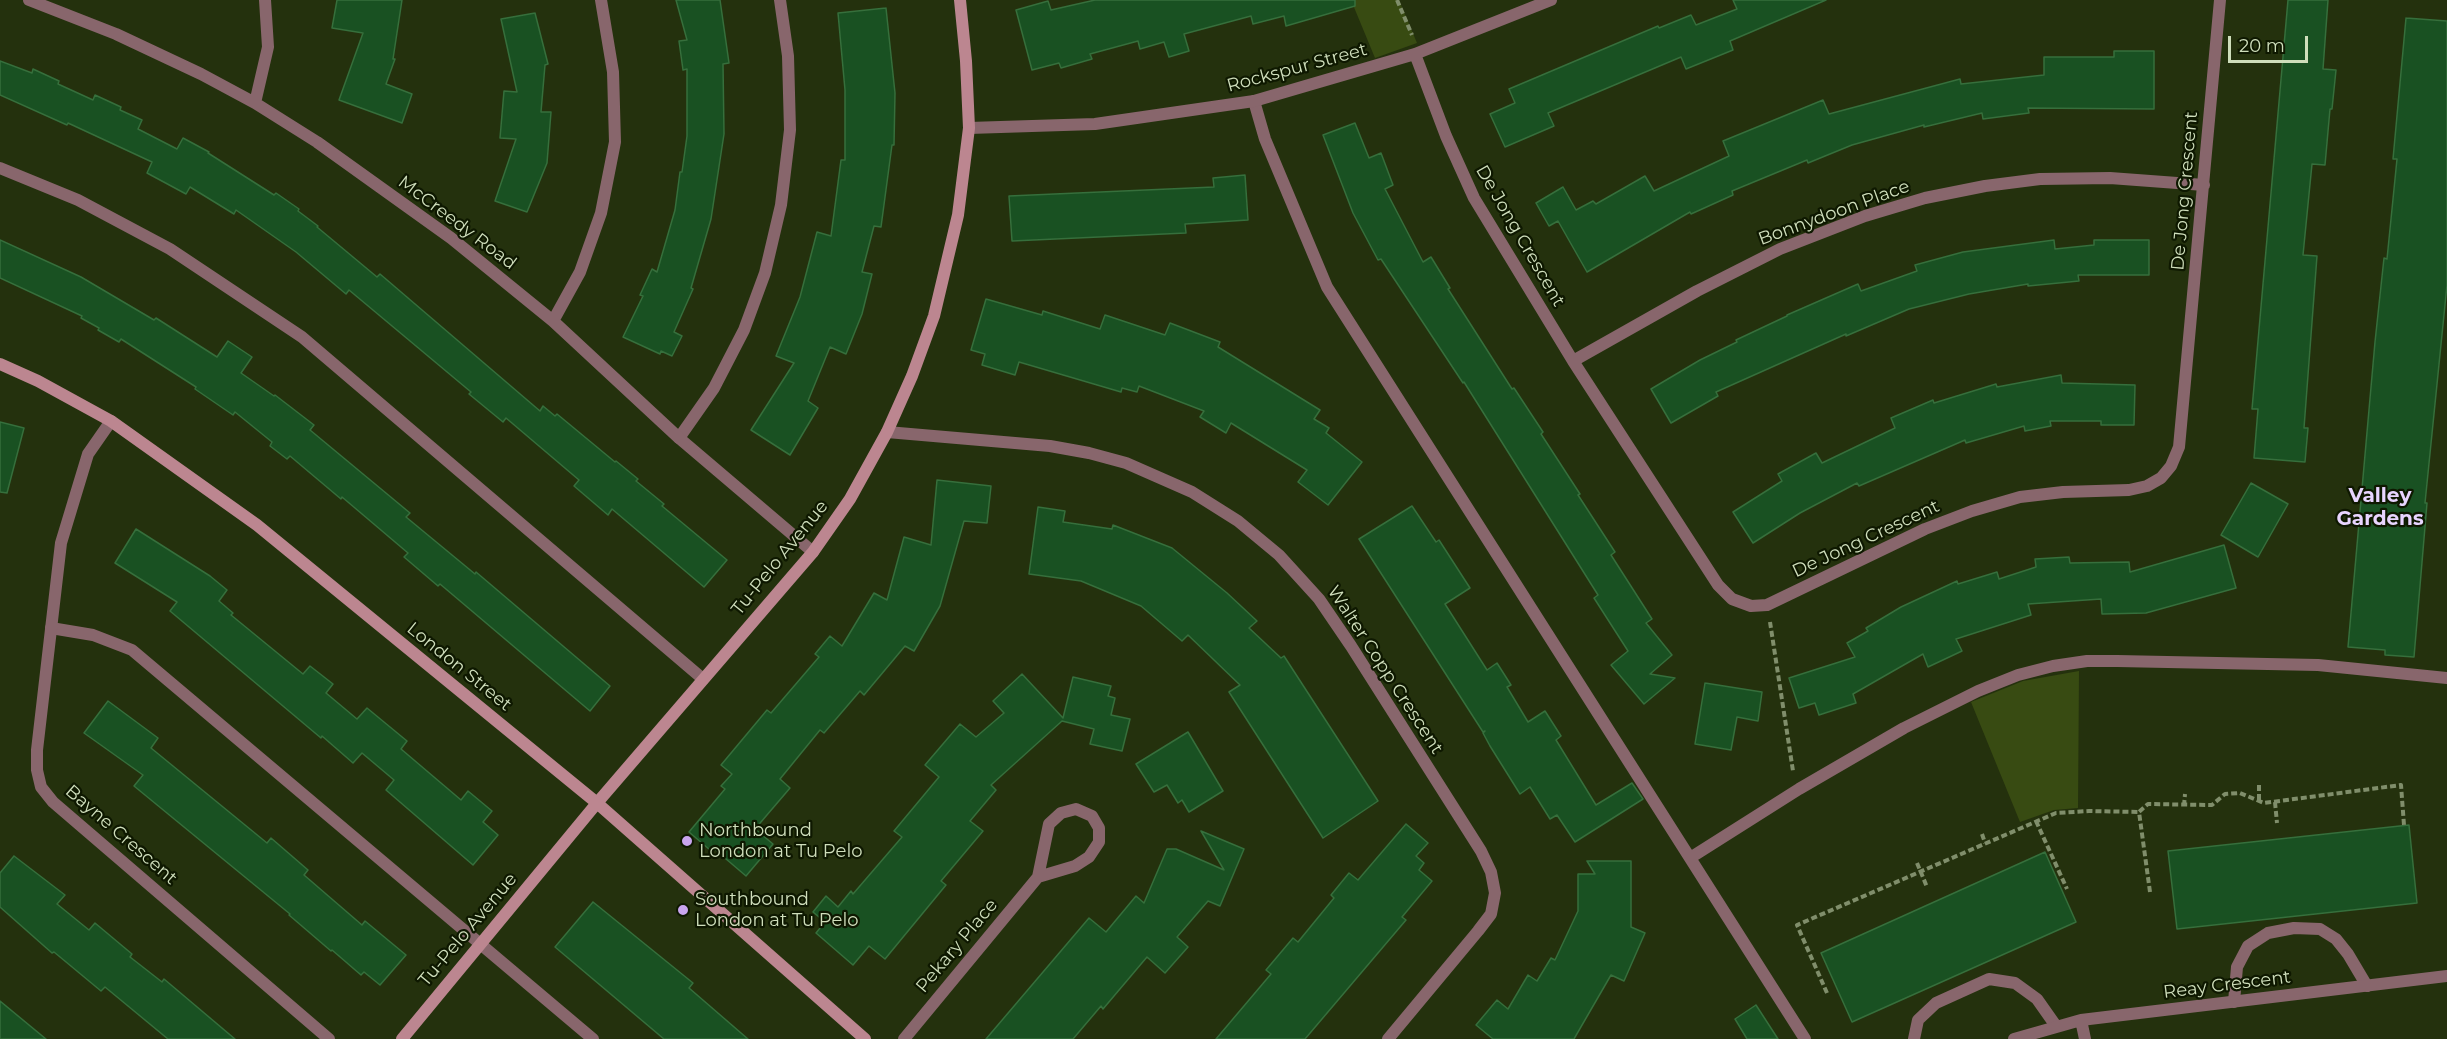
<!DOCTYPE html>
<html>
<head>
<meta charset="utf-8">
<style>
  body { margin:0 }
  #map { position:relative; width:2447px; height:1039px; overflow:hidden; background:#24310d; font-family:Montserrat,sans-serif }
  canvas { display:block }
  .scale { position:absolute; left:2228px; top:36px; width:80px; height:27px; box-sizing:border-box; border:3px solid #cfdebb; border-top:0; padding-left:8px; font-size:18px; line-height:21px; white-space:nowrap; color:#cfdebb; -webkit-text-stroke:4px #0e1800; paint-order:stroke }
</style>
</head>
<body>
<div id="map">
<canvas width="2447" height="1039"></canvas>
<div class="scale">20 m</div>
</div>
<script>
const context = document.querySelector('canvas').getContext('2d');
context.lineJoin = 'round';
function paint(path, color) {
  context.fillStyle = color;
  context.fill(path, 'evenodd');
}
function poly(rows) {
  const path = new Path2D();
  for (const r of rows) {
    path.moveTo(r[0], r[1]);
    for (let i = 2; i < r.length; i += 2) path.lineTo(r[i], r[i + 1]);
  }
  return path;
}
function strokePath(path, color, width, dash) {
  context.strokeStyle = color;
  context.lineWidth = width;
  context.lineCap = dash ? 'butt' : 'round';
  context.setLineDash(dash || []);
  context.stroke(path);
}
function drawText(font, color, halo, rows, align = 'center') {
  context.font = font + ' Montserrat,sans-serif';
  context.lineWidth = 4.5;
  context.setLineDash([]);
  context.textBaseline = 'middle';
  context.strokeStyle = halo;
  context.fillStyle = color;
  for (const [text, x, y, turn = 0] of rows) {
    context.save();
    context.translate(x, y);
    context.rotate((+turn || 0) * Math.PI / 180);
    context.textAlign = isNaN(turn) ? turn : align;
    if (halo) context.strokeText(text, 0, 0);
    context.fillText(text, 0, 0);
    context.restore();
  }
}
paint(poly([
  [1351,0,1399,0,1417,43,1375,58],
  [2079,671,2078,808,2054,810,2020,822,1971,702,2023,681]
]), '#384b12');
const building = poly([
  [337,0,402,0,393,59,395,59,386,84,412,94,402,123,339,100,363,33,332,28,337,0],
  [676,0,720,0,729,63,723,64,724,134,711,219,691,288,693,289,674,332,682,336,672,356,661,351,660,354,623,337,643,296,640,295,652,269,657,272,675,210,680,172,682,172,687,136,687,69,683,70,679,41,687,40,676,0],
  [1095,0,1355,0,1355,6,1286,26,1284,16,1253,24,1251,16,1184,34,1189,51,1169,57,1164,42,1140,49,1138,41,1090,54,1092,59,1061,68,1059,63,1032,70,1016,10,1048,1,1051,10,1095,0],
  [1733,0,1826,0,1730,41,1733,50,1686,69,1681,57,1548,113,1554,126,1505,147,1490,114,1515,103,1509,89,1658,26,1659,28,1691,15,1696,25,1737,9,1733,0],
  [2288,0,2328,0,2323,69,2336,70,2332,109,2330,109,2325,165,2312,164,2303,255,2317,256,2304,428,2308,428,2305,462,2254,458,2258,409,2252,409,2288,0],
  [886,8,895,93,894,145,892,145,881,227,874,226,862,272,872,274,862,314,846,354,830,347,808,401,818,408,790,455,751,430,794,363,776,356,800,297,817,232,831,236,841,160,845,160,845,90,838,13,886,8],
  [535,13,548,64,545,65,541,112,551,112,547,163,527,212,495,201,516,139,500,138,504,91,517,92,501,19,535,13],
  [2406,18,2447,21,2447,285,2425,503,2427,503,2414,657,2385,655,2385,650,2348,647,2375,342,2384,258,2387,259,2397,159,2393,159,2406,18],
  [2114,51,2154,51,2154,109,2028,108,2029,113,1983,119,1982,113,1924,127,1924,125,1852,145,1808,163,1807,160,1732,191,1733,195,1691,214,1690,212,1587,272,1558,221,1549,226,1536,203,1563,187,1576,210,1593,201,1596,204,1645,176,1654,191,1729,156,1723,141,1823,100,1829,114,1960,79,1961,84,2044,75,2044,57,2114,57,2114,51],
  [0,61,32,73,33,69,59,81,58,84,93,100,95,95,121,107,120,110,142,120,138,129,177,149,183,138,209,152,208,153,274,195,276,193,299,209,298,211,318,226,317,227,377,277,380,274,540,411,543,406,555,416,557,414,615,462,616,461,638,479,636,481,664,504,662,506,727,560,704,587,612,509,608,515,574,486,579,480,506,418,503,422,469,394,471,392,349,290,346,294,296,252,236,210,234,214,190,187,186,194,147,173,152,162,68,123,67,125,0,95,0,61],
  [1355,123,1369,158,1381,153,1393,185,1385,189,1423,262,1431,257,1450,288,1448,289,1512,389,1514,388,1543,432,1541,434,1580,494,1578,495,1615,552,1611,555,1652,619,1646,623,1672,655,1650,674,1675,678,1644,704,1611,665,1628,651,1594,598,1598,595,1464,382,1463,383,1381,259,1378,260,1353,213,1323,135,1355,123],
  [1245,175,1248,220,1185,224,1186,233,1012,241,1009,196,1214,187,1213,178,1245,175],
  [0,240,81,277,154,320,156,318,217,357,228,341,252,357,241,373,274,396,275,395,314,425,310,430,410,513,406,517,475,574,476,572,610,686,590,711,440,584,438,586,404,557,408,553,342,497,341,499,290,456,287,459,270,446,272,442,235,412,233,415,195,389,196,387,121,339,119,342,98,330,99,328,81,318,82,316,0,278,0,240],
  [2054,240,2055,249,2094,245,2094,240,2149,240,2149,275,2078,275,2079,281,2028,286,2028,284,1969,294,1909,309,1846,336,1846,334,1716,392,1718,396,1671,423,1651,389,1700,360,1737,342,1736,340,1787,316,1787,315,1858,284,1861,291,1917,271,1915,265,1963,252,2054,240],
  [986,299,1042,315,1043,311,1100,329,1105,315,1165,335,1170,323,1220,342,1218,347,1320,410,1314,419,1329,428,1326,433,1362,462,1328,505,1298,482,1307,470,1231,423,1226,433,1200,417,1204,411,1139,386,1137,392,1122,388,1121,392,1019,362,1015,375,982,365,985,354,971,350,986,299],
  [2061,375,2062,383,2135,385,2134,425,2101,425,2101,421,2050,421,2051,426,2025,431,2024,426,1966,443,1965,440,1859,486,1857,483,1800,513,1753,543,1733,512,1782,481,1778,474,1816,453,1822,463,1895,428,1891,418,1933,400,1934,403,1996,384,1997,387,2061,375],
  [0,422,24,428,7,493,0,492,0,422],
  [937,480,991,486,987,523,964,521,940,606,914,651,905,646,864,695,860,691,824,733,820,730,780,779,790,788,755,829,773,844,746,876,712,847,710,850,689,832,725,789,721,786,732,774,721,765,767,710,771,713,819,657,815,654,830,636,842,646,874,593,887,600,904,537,931,545,937,480],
  [2251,483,2288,504,2258,557,2221,535,2251,483],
  [1412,506,1436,542,1439,540,1470,588,1445,604,1487,670,1497,663,1511,685,1507,687,1528,722,1545,711,1561,736,1556,740,1596,805,1632,783,1643,799,1575,842,1557,815,1550,819,1530,787,1520,794,1490,746,1483,733,1485,731,1483,732,1359,539,1412,506],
  [1038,507,1065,511,1063,522,1112,529,1113,525,1172,548,1227,593,1257,621,1249,628,1281,658,1284,656,1378,801,1323,838,1229,692,1240,685,1188,635,1182,641,1141,606,1081,581,1029,574,1038,507],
  [136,529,210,576,227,590,219,601,233,613,231,615,303,674,310,666,333,684,326,693,357,719,367,708,407,741,401,749,461,800,468,791,492,811,483,822,498,835,473,865,386,790,394,780,362,753,353,763,322,736,321,738,170,611,177,602,115,563,136,529],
  [2224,545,2236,588,2146,613,2102,614,2101,599,2028,604,2031,615,1956,639,1962,651,1928,667,1923,654,1853,694,1856,703,1819,715,1815,703,1799,708,1789,678,1855,657,1847,643,1868,631,1866,628,1901,607,1957,581,1958,584,1997,572,1999,579,2036,567,2035,559,2069,557,2070,563,2129,562,2130,572,2224,545],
  [1022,674,1063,718,1073,677,1111,686,1108,696,1115,698,1111,715,1130,719,1122,751,1090,744,1094,729,1062,721,991,785,996,790,970,821,983,831,941,881,946,885,885,959,869,946,853,965,816,933,825,922,813,912,826,896,838,907,851,891,853,894,902,837,894,831,939,777,925,765,960,724,976,737,1004,713,993,701,1022,674],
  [1705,683,1762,692,1758,721,1737,717,1731,750,1695,744,1705,683],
  [108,701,158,738,151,748,267,843,271,838,308,870,304,875,362,925,365,921,406,955,380,985,364,972,361,975,332,950,331,951,289,915,290,914,134,786,143,775,84,733,108,701],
  [1188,732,1223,791,1189,812,1182,800,1178,803,1167,785,1154,792,1136,764,1188,732],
  [1406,824,1428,843,1416,856,1424,863,1419,870,1432,881,1402,917,1406,920,1305,1039,1216,1039,1271,974,1266,970,1293,938,1298,942,1334,898,1331,895,1349,873,1358,880,1406,824],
  [2409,825,2417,903,2177,929,2168,851,2409,825],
  [1201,831,1244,849,1220,906,1208,901,1177,937,1188,947,1165,973,1147,957,1103,1009,1101,1006,1073,1039,986,1039,1089,918,1106,932,1136,896,1144,903,1167,849,1176,849,1224,870,1201,831],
  [2045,852,2076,922,1852,1022,1821,953,2045,852],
  [14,856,65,895,57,904,89,930,95,923,132,954,130,957,162,982,164,979,235,1039,168,1039,105,987,101,991,54,952,52,953,0,907,0,873,14,856],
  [1587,861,1631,861,1631,927,1645,933,1624,981,1611,975,1574,1039,1493,1039,1476,1025,1497,1000,1508,1009,1528,975,1537,981,1551,958,1555,960,1578,911,1578,874,1595,874,1587,861],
  [593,902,693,983,689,988,748,1039,664,1039,555,947,593,902],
  [0,1001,46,1039,0,1039,0,1001],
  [1756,1005,1778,1039,1747,1039,1735,1019,1756,1005]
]);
paint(building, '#195122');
strokePath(building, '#366f3c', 1.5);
strokePath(poly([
  [1397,0,1412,35],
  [1770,622,1793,771],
  [2259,785,2259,801],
  [2275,802,2277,823],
  [2184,806,2185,794],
  [2036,821,2067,889],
  [1982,834,1985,843],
  [1917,863,1927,887],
  [2150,892,2139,812,2148,804,2212,805,2225,794,2240,793,2264,803,2401,785,2404,825],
  [1827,993,1797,925,2056,813,2089,811,2139,812]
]), '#808e6b', 4, [6, 3]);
strokePath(poly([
  [1254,101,1265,139,1327,287,1805,1039],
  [0,168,78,200,170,249,302,337,703,679],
  [679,438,714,388,744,330,765,273,781,205,790,130,788,56,780,0],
  [51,628,93,635,132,650,593,1039],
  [1690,858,1799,789,1904,728,1978,691,2018,675,2053,666,2087,661,2117,661,2318,665,2447,678],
  [2234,1002,2237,967,2248,946,2268,933,2294,928,2320,929,2336,939,2348,954,2367,986],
  [1914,1039,1918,1020,1936,1003,1989,979,2015,983,2037,999,2056,1026]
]), '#88666c', 12);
strokePath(poly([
  [29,0,116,34,201,74,255,103,317,142,451,238,553,321,679,438,813,552],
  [1415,54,1446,136,1474,198,1573,361,1718,585,1732,599,1751,606,1767,605,1925,529,1972,511,2020,497,2063,492,2129,490,2147,486,2161,478,2171,466,2179,447,2220,0],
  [255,103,268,47,265,0],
  [969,128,1095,124,1254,101,1415,54,1551,0],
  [553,321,580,272,601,213,615,142,613,72,601,0],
  [1573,361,1697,291,1780,249,1865,216,1925,198,1985,186,2040,179,2110,178,2204,185],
  [111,421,88,454,61,543,37,750,37,770,41,787,53,802,329,1039],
  [887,432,1050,446,1089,453,1126,463,1192,492,1238,521,1279,555,1319,599,1351,646,1481,851,1491,872,1495,893,1491,914,1478,931,1388,1039],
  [2081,1020,2085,1039],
  [904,1039,1038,877,1049,824,1061,813,1076,809,1092,816,1099,828,1099,842,1089,857,1075,866,1038,877],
  [2014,1039,2081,1020,2447,976]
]), '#88666c', 12);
strokePath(poly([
  [0,364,38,381,111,421,257,525,597,803,865,1039],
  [402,1039,597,803,813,552,850,499,887,432,912,376,934,316,958,215,969,128,966,61,960,0]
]), '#bc8690', 12);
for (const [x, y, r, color] of [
  [687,841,6,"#c9a5ee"],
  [683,910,6,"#c9a5ee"]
]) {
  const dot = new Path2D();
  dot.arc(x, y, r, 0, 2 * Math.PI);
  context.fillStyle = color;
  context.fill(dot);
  strokePath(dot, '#0e1800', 2);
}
drawText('18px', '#cfdebb', '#0e1800', [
  ["Rockspur Street",1297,68,-15],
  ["De Jong Crescent",2185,191,-85],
  ["Bonnydoon Place",1834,213,-20],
  ["McCreedy Road",457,223,37],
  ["De Jong Crescent",1520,236,60],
  ["De Jong Crescent",1866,539,-25],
  ["Tu-Pelo Avenue",780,558,-51],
  ["London Street",459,667,39],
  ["Walter Copp Crescent",1385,670,57],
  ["Bayne Crescent",121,835,41],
  ["Tu-Pelo Avenue",468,930,-50],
  ["Pekary Place",957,946,-50],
  ["Reay Crescent",2227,985,-7]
]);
drawText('18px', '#cfdebb', '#0e1800', [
  ["Northbound",699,831],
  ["London at Tu Pelo",699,852],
  ["Southbound",695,900],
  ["London at Tu Pelo",695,921]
], 'left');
drawText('bold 20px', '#e8d5ff', '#0e1800', [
  ["Valley",2380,496],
  ["Gardens",2380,519]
]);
</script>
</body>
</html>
